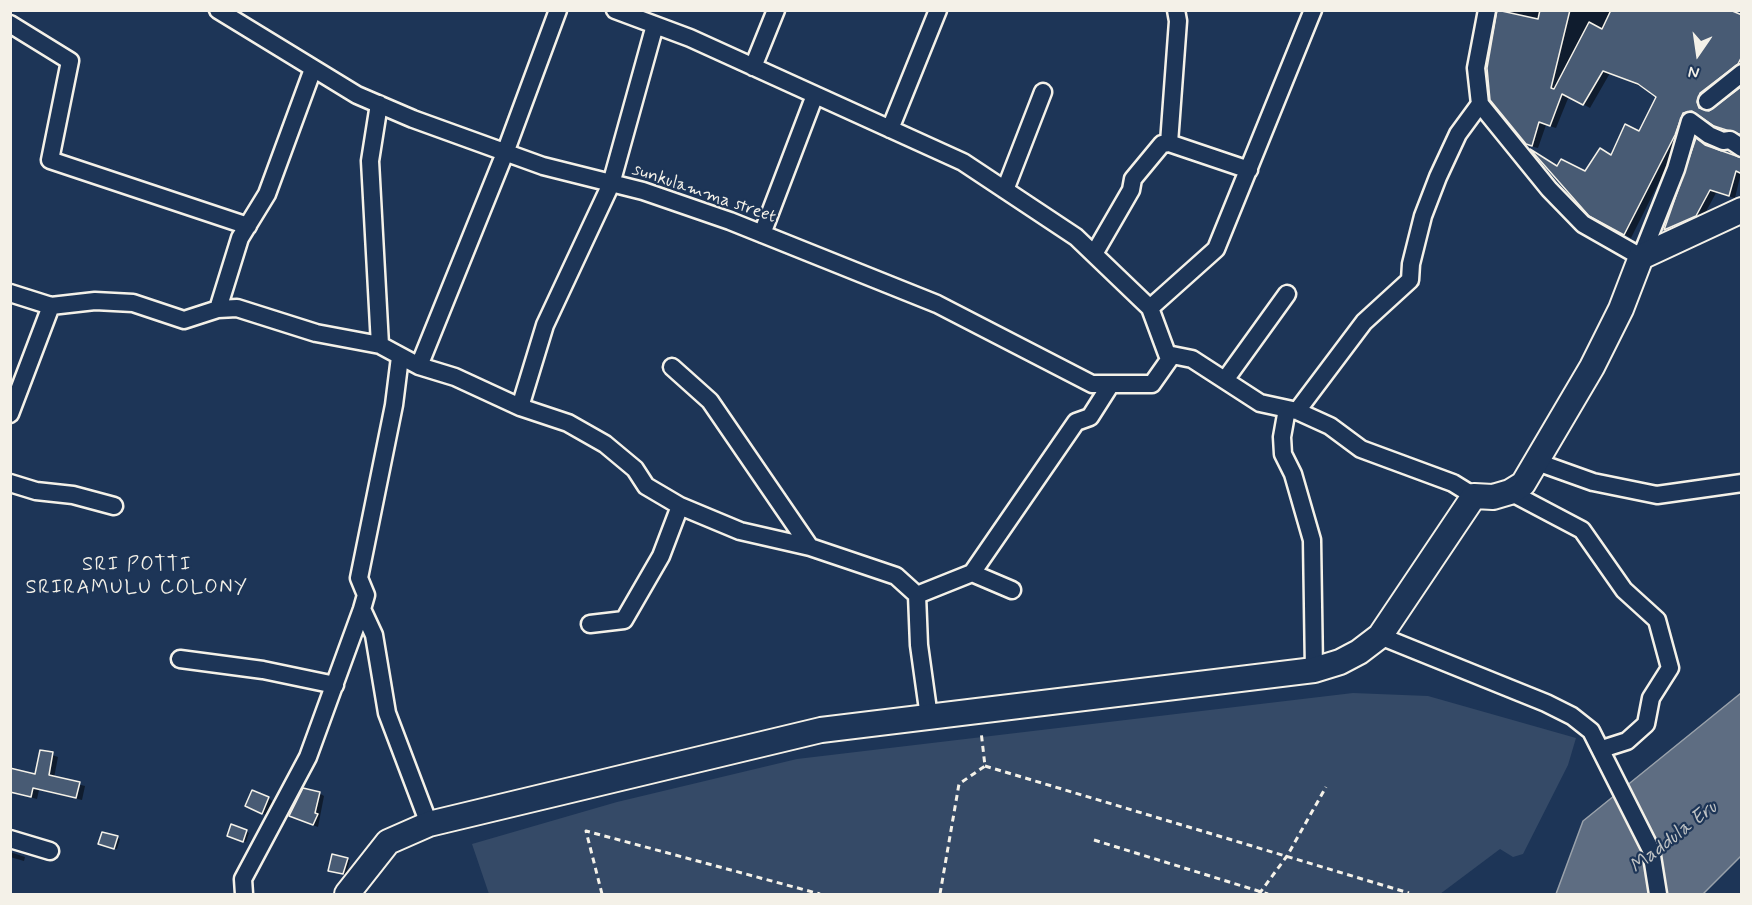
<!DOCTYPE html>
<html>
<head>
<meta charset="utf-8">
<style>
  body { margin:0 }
  #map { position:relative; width:1752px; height:905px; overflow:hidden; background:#1d3557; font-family:Mynerve,sans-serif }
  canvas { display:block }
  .frame { position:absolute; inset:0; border:12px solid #f4f1e8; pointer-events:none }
  .north { position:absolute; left:1668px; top:24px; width:60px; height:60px; -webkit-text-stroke:4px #1d3557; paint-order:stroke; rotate:193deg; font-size:16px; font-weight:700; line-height:24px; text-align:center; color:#f4f1e8 }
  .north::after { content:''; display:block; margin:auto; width:21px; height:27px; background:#f4f1e8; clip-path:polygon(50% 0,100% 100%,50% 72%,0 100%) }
</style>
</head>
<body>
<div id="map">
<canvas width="1752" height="905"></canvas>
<div class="frame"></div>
<div class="north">N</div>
</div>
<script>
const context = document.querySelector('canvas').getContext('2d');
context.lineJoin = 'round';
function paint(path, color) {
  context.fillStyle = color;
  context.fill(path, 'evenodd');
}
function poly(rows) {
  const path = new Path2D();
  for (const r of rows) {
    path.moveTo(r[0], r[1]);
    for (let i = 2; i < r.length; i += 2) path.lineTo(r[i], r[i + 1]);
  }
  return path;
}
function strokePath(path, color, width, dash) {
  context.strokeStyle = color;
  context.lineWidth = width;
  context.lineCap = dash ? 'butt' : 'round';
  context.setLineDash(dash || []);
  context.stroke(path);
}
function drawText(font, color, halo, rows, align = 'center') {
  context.font = font + ' Mynerve,sans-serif';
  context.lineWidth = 4.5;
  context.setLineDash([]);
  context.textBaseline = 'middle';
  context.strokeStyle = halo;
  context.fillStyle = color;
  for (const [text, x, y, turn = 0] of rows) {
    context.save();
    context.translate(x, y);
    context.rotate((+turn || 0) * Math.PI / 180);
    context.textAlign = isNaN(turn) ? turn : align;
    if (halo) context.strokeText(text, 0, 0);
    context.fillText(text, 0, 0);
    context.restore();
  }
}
paint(poly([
  [1353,693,1428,696,1576,738,1568,765,1523,854,1513,857,1500,849,1440,894,489,894,472,844,617,802,797,759]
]), '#354a67');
const water = poly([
  [1741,693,1741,856,1703,894,1556,894,1583,821,1741,693]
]);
paint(water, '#5e6d82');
strokePath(water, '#9aa2ab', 1.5);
paint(poly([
  [1499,10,1733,10,1732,13,1742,16,1742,69,1703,106,1705,112,1714,111,1742,89,1742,133,1722,129,1699,114,1689,117,1681,138,1631,238,1590,214,1558,168,1586,173,1612,157,1640,133,1658,97,1653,92,1610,73,1590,108,1569,96,1556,128,1546,125,1538,148,1534,147,1527,143],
  [1697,141,1718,152,1741,173,1735,198,1716,193,1702,219,1671,233,1666,230],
  [41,751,58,757,54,778,85,786,82,800,39,790,37,799,10,792,10,774,36,776],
  [319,793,324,796,318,827,295,818],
  [268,798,274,802,268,816,253,809],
  [232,826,249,833,246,842,231,837],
  [117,838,120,839,117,849,102,845],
  [10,852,25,857,24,861,10,857],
  [347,859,350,860,346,875,333,871]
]), '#0007');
const building = poly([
  [1497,10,1538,19,1540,10,1570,10,1551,88,1554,89,1589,22,1602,29,1611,10,1730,10,1742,15,1742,56,1738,64,1700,93,1697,102,1699,108,1709,111,1741,87,1742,135,1714,126,1692,111,1683,113,1675,135,1624,235,1589,216,1530,149,1557,166,1561,159,1585,171,1600,148,1611,155,1625,124,1639,131,1656,97,1638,84,1603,71,1583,105,1562,94,1550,126,1539,122,1532,146,1526,144,1490,100,1487,68,1497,10],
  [1696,138,1705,145,1742,158,1742,174,1736,171,1729,196,1710,190,1696,216,1664,230,1696,138],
  [40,750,53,752,49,775,80,782,76,798,33,788,31,797,10,792,10,768,35,774,40,750],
  [303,788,320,792,315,813,318,814,313,825,289,816,303,788],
  [252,790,269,797,262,814,245,806,252,790],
  [231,824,247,830,243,842,227,836,231,824],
  [102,832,118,836,114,849,98,844,102,832],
  [332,854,348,858,343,874,328,871,332,854]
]);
paint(building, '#485b74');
strokePath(building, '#f4f1e8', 1.5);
const street = poly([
  [218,10,357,95,413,119,543,166,643,191,730,221,937,304,1092,384,1152,384,1171,357],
  [615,10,690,38,963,162,1076,237,1150,308,1167,354,1192,359,1260,403,1297,411,1330,426,1361,449,1453,483,1474,496],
  [10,24,70,61,50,160,248,226],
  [753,67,776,10],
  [1707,101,1742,73],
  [379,104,370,161,380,345],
  [1480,104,1549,189,1583,224,1641,257,1676,169,1690,121,1709,135,1723,141,1730,140,1742,148],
  [1480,104,1476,68,1487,10],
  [890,129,938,10],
  [1169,143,1178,21,1176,10],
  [1005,190,1043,92],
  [762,234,815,95],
  [1094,254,1131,190,1133,179,1162,144,1169,143,1249,170],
  [10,293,51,306,95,301,133,303,184,320,218,309,237,308,316,333,380,345,419,366,455,377,520,407,568,423,605,444,635,469,646,486,680,506,740,531,810,547,896,576,917,595,919,645,929,717],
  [1150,308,1216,249,1313,10],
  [218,309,240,238,267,194,313,69],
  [419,366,505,153,558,10],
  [672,367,710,401,810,547],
  [1225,380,1287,294],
  [520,407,545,325,611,184,655,25],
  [1287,409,1282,437,1283,454,1293,474,1312,540,1314,670],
  [1297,411,1364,322,1410,280,1411,264,1423,216,1438,177,1458,134,1480,104],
  [10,414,51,306],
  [1537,462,1593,482,1657,495,1742,483],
  [10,483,36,491,73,495,114,506],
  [1510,492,1582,530,1624,590,1657,620,1670,668,1651,698,1646,724,1627,741,1602,749],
  [972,573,1076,422,1090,417,1111,384],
  [917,595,972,573,1012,590],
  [362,609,374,635,387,713,429,824],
  [590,624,624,620,661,556,680,506],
  [1380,636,1546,703,1572,716,1591,731,1651,850,1658,894],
  [180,659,263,670,335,685],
  [10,839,50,851],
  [244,894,243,879,308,757,362,609,366,595,359,578,394,405,400,357]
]);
const secondary = poly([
  [347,894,388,842,429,824,821,730,1314,670,1340,662,1359,652,1380,636,1474,496,1493,497,1510,492,1523,484,1592,367,1621,309,1641,257,1742,210]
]);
strokePath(street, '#f4f1e8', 21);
strokePath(secondary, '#f4f1e8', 28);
strokePath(poly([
  [985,766,1409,893],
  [1094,840,1268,894],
  [602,894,586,831,820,894],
  [940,894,959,784,985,766,981,731],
  [1259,894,1287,856,1326,787]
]), '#f4f1e8', 3, [6, 4.5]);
strokePath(street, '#1d3557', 16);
strokePath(secondary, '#1d3557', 24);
drawText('18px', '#f4f1e8', '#1d3557', [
  ["sunkulamma street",704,194,19]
]);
context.letterSpacing = '1.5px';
drawText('20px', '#f4f1e8', '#1d3557', [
  ["SRI POTTI",137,566],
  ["SRIRAMULU COLONY",137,589]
]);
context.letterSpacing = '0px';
drawText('italic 20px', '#c0c3c4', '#1d3557', [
  ["Maddula Eru",1674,838,-38]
]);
</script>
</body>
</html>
